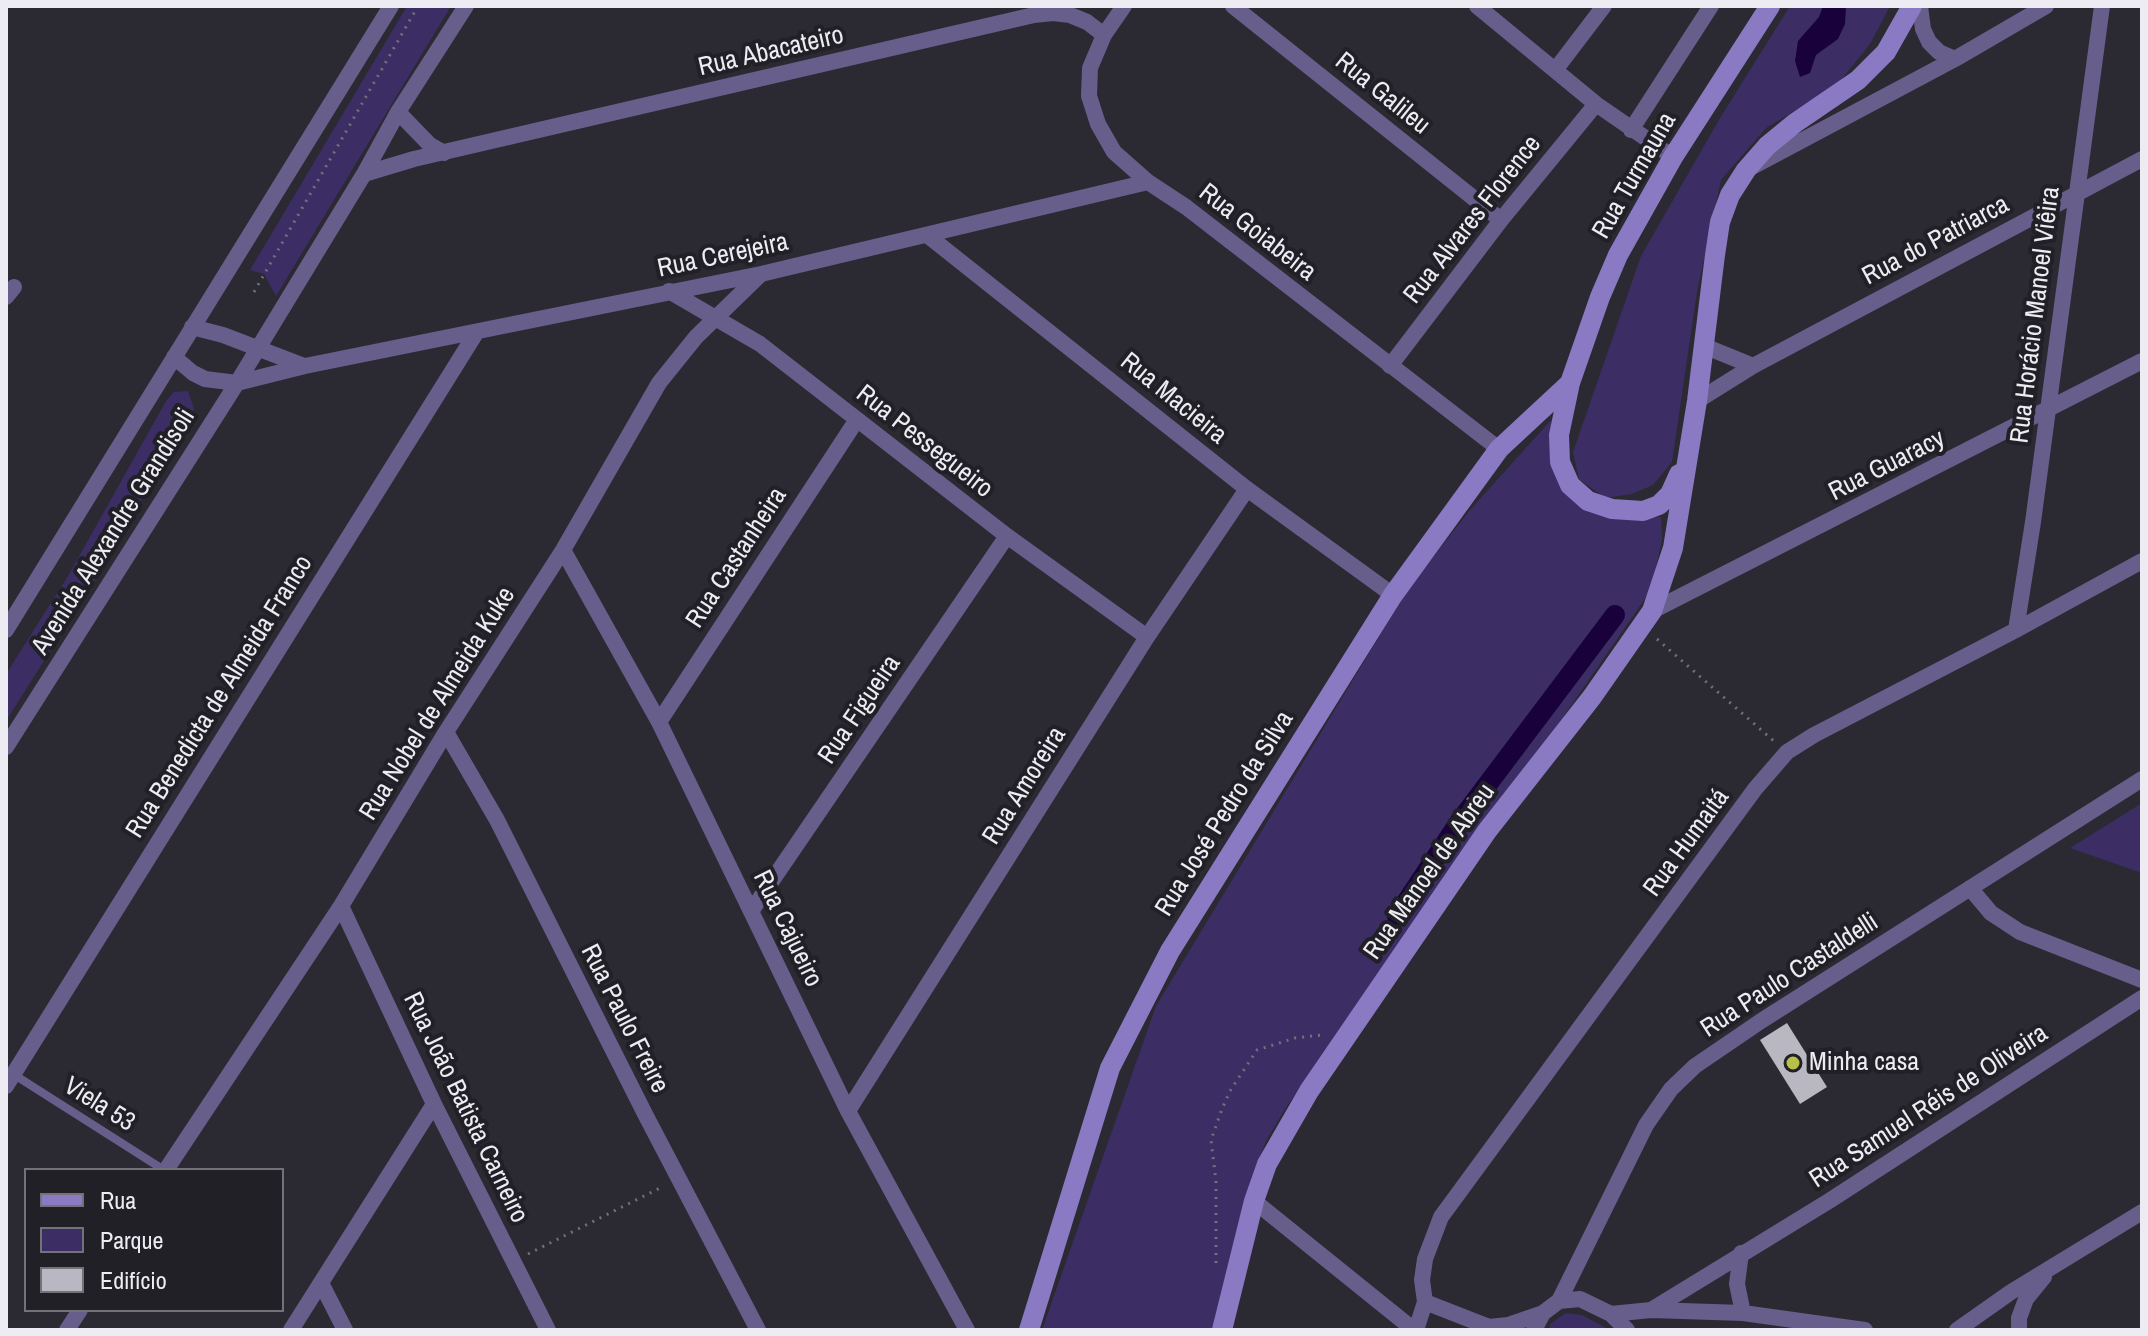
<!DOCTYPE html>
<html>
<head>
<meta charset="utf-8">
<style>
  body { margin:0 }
  #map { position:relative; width:2148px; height:1336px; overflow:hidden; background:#2b2931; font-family:"Archivo Narrow",sans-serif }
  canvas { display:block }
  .frame { position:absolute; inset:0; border:8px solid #edecf2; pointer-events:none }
  .legend { position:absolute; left:24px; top:1168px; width:260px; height:144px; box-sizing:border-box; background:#212027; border:2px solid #737278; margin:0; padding:10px 14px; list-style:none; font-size:24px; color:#edecf2 }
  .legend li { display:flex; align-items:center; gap:16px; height:40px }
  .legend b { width:40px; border:2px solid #737278 }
</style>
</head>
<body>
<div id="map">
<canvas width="2148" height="1336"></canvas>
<div class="frame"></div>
<ul class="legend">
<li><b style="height:10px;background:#8a7ac3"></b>Rua</li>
<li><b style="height:22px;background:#3c2e64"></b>Parque</li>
<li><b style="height:22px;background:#b9b8c2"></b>Edifício</li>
</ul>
</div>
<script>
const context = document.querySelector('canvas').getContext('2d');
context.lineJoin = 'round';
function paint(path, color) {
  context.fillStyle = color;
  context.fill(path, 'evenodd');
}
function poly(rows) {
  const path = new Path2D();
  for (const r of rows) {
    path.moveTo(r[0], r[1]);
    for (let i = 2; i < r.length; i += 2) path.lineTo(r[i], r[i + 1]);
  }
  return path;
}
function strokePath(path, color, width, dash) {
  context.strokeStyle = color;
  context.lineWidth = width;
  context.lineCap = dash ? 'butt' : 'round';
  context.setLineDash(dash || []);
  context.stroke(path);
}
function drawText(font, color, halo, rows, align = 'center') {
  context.font = font + ' "Archivo Narrow",sans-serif';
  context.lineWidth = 8;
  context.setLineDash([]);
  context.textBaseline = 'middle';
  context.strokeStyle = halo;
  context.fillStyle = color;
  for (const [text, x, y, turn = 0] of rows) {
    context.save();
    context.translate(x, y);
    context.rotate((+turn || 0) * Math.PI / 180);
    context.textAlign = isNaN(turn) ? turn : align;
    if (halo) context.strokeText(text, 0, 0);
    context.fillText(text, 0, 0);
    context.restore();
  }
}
paint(poly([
  [407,6,451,6,276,296,264,274,250,270],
  [1790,6,1890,6,1870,44,1837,85,1766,128,1721,180,1697,292,1672,462,1653,485,1632,494,1605,498,1579,479,1573,452,1641,256,1720,118],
  [188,391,194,409,92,585,6,721,6,674,68,576,166,401,174,392],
  [1551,420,1555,463,1613,516,1661,517,1662,540,1651,590,1496,814,1285,1109,1266,1141,1257,1163,1217,1330,1042,1330,1156,1006,1406,592,1470,510],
  [2142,803,2142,873,2070,848],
  [1566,1313,1582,1315,1610,1330,1549,1330,1550,1324]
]), '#3c2e64');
paint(poly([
  [1823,6,1846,6,1845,24,1838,39,1816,55,1810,73,1800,77,1795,61,1798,41,1819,17]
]), '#19013c');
strokePath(poly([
  [1397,916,1460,821,1615,615]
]), '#19013c', 20);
paint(poly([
  [1787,1023,1827,1087,1800,1104,1760,1040]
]), '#b9b8c2');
strokePath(poly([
  [254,292,418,6],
  [1657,639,1775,742],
  [1467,798,1479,808],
  [528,1254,664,1186],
  [1216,1263,1216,1181,1211,1140,1222,1109,1230,1091,1257,1050,1295,1038,1322,1035]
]), '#727078', 3, [2, 6]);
strokePath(poly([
  [13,1074,164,1170]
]), '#675e8c', 8);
strokePath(poly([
  [1124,6,1104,35,1090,68,1089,96,1098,124,1114,152,1148,182,1186,207,1499,449],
  [1233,6,1501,220],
  [1477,6,1596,104,1673,157],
  [1920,6,1923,29,1929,42,1939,52,1955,59],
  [1556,69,1604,6],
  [398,112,430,145,444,153],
  [1631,130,1711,6],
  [1754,166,1955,59,2046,6],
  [364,174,414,159,1034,15,1053,13,1070,15,1087,22,1104,35],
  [927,235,1247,489,1393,595],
  [669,291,760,344,1007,536,1147,637],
  [6,297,14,287],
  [192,327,223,335,304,366],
  [1704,346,1753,366],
  [174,357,193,373,205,379,237,383,305,366,761,274,1148,182],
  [1390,366,1501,220,1596,104],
  [1697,401,1753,366,2142,159],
  [563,550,659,722,848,1111,967,1330],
  [1652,611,2142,361],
  [6,630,391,6],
  [2016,630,2033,522,2102,6],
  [659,722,856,421],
  [446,732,497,820,645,1114,758,1330],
  [6,747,237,383,364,174,398,112,466,6],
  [1970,888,1991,913,2020,932,2142,980],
  [341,906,434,1104,548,1330],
  [752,910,1007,536],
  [6,1086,476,333],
  [848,1111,1147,637,1247,489],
  [166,1170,341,906,446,732,563,550,659,383,696,337,761,274],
  [1254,1201,1414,1330],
  [1741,1253,1737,1284,1743,1313],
  [321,1283,345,1330],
  [1559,1301,1646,1125,1671,1089,1695,1066,1761,1021,2142,779],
  [1425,1302,1489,1327,1508,1325,1543,1313],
  [1651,1310,1829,1201,2142,998],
  [1611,1314,1651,1310,1743,1313,1865,1330],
  [67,1330,80,1310],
  [291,1330,434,1104],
  [1416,1330,1425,1302,1422,1280,1425,1259,1441,1217,1755,789,1787,752,1814,735,2016,630,2142,561],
  [1534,1330,1543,1313,1559,1301,1580,1299,1611,1314,1627,1330],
  [1957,1330,2011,1292,2142,1212],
  [2019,1330,2019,1318,2026,1299,2044,1277]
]), '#675e8c', 16);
strokePath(poly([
  [1679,474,1670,494,1659,505,1643,511,1612,509,1588,501,1570,485,1560,462,1559,435,1570,383,1600,297,1618,255,1673,157,1770,6],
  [1029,1330,1110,1068,1170,951,1393,595,1499,449,1570,383],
  [1222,1330,1254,1201,1267,1164,1309,1091,1487,831,1592,697,1652,611,1673,548,1697,401,1715,255,1720,222,1730,195,1746,170,1767,146,1795,123,1858,80,1886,52,1912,6]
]), '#8a7ac3', 20);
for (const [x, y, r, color] of [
  [1793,1063,8,"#b8c147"]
]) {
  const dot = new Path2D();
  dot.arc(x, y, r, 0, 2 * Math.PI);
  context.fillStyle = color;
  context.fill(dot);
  strokePath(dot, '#212027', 3);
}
drawText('26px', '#edecf2', '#212027', [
  ["Rua Abacateiro",771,52,-13],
  ["Rua Galileu",1382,94,39],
  ["Rua Turmauna",1635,176,-60],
  ["Rua Alvares Florence",1473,220,-52],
  ["Rua Goiabeira",1257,233,38],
  ["Rua do Patriarca",1936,241,-28],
  ["Rua Cerejeira",723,256,-12],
  ["Rua Horácio Manoel Viêira",2036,315,-83],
  ["Rua Macieira",1173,399,39],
  ["Rua Pessegueiro",924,442,38],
  ["Rua Guaracy",1887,466,-27],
  ["Avenida Alexandre Grandisoli",114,532,-58],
  ["Rua Castanheira",737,558,-57],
  ["Rua Benedicta de Almeida Franco",220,697,-58],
  ["Rua Nobel de Almeida Kuke",438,704,-58],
  ["Rua Figueira",860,710,-56],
  ["Rua Amoreira",1025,786,-58],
  ["Rua José Pedro da Silva",1225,814,-58],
  ["Rua Humaitá",1687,843,-54],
  ["Rua Manoel de Abreu",1430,872,-55],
  ["Rua Cajueiro",787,929,64],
  ["Rua Paulo Castaldelli",1790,976,-33],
  ["Rua Paulo Freire",624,1019,63],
  ["Viela 53",99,1105,32],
  ["Rua Samuel Réis de Oliveira",1929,1107,-33],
  ["Rua João Batista Carneiro",465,1108,64]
]);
drawText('26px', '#edecf2', '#212027', [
  ["Minha casa",1809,1063]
], 'left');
</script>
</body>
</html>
